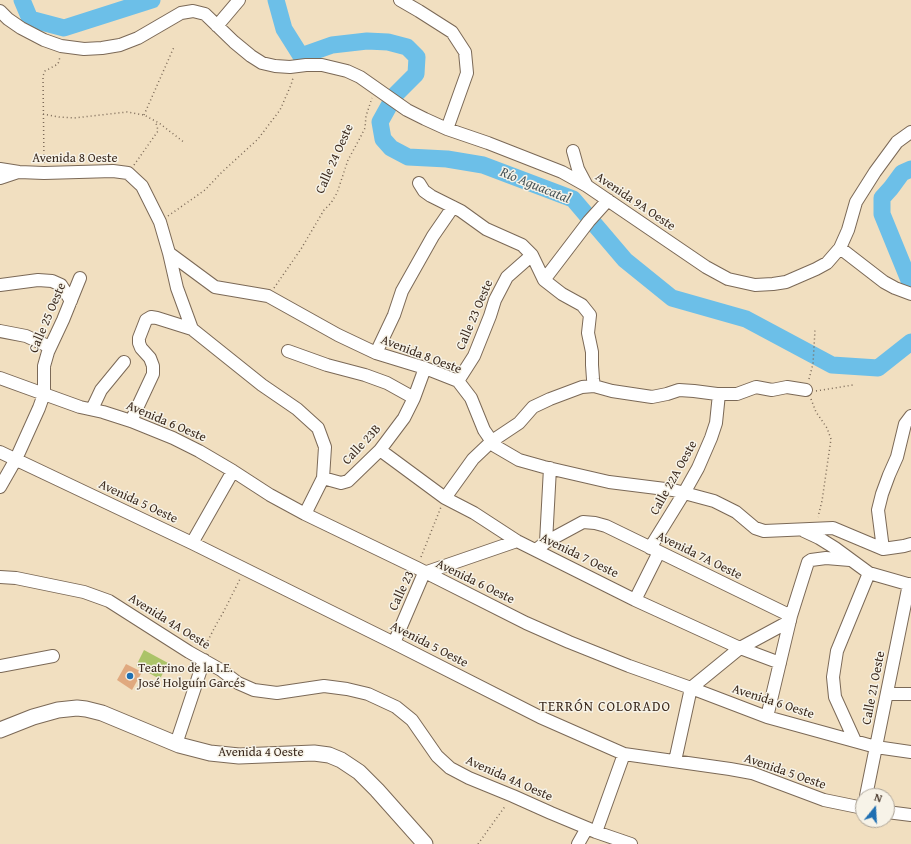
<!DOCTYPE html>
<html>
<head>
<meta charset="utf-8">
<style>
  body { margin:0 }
  #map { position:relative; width:911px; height:844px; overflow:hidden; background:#f1dfc0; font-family:"Gentium Book Plus",serif }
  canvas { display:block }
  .north { position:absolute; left:855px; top:788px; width:40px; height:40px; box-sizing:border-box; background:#f7f3e8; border:1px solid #aca397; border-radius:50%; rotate:18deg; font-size:11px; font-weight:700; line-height:16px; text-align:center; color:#3b2a1e }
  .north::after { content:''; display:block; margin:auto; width:14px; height:18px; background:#1f6fb2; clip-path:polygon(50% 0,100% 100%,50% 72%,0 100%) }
</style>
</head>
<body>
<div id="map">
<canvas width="911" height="844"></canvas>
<div class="north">N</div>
</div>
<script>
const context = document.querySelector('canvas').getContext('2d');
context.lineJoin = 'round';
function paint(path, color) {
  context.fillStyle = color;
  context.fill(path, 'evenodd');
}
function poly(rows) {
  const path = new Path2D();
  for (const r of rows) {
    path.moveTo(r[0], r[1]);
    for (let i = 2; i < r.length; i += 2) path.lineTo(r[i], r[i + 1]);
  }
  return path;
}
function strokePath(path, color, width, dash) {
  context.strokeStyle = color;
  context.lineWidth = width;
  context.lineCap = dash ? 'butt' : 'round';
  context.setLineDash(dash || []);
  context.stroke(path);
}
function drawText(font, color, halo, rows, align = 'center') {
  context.font = font + ' "Gentium Book Plus",serif';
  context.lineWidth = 3;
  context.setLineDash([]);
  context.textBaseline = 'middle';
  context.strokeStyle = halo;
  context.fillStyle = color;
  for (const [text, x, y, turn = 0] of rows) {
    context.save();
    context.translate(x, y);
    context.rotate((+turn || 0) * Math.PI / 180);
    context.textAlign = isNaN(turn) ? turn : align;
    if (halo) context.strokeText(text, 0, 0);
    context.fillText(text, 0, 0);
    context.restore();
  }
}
paint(poly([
  [144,650,168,663,160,679,136,666]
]), '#abc368');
strokePath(poly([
  [22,0,30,19,64,28,152,0],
  [276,0,284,29,301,56,332,45,367,41,388,42,407,47,417,57,416,74,395,95,380,122,383,139,391,148,408,157,447,159,483,165,573,199,625,260,672,298,746,319,832,365,878,368,911,342],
  [911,169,902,173,891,188,882,198,882,214,911,285]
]), '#6cbfe8', 17);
paint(poly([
  [126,664,142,672,132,690,117,680]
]), '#e0a97f');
const minor = poly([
  [400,0,419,11,452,32,465,52,467,73,447,129],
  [0,11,8,19,21,28,44,40,61,46,84,49,102,48,120,45,138,38,181,13,193,11,205,14,234,42,251,56,262,63,275,66,290,67,306,65,322,65,347,71,360,77,407,110,425,119,447,129,488,143,562,172,587,186,706,267,728,279,755,285,773,284,786,282,816,269,827,263,840,248,848,230,856,202,875,172,897,142,911,132],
  [217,26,239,0],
  [573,151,578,169,587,186],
  [0,169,19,172,44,173,113,171,128,173,142,186,160,222,169,253,177,288,192,329,262,385,297,409,318,428,325,447,323,478],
  [0,178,18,172],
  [419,183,424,191,431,196,461,211,486,229,522,245,532,255],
  [840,248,884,282,895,288,911,294],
  [169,253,215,287,268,296,338,335,376,353,425,368,458,381,471,398,484,430,495,446,519,460,544,467,609,482,673,490,714,501,736,512,755,528,764,531,833,528,883,549,904,546,911,544],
  [544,280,562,294,582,305,590,315,588,333,592,352,592,365,593,379,594,386],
  [0,285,38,280,52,281,61,285,71,301],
  [0,331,26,336,50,347],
  [288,351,327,365,365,375,387,383,414,398],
  [376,353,394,315,402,291,433,236,453,207],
  [0,378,44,394,80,407,103,412,131,421,173,438,199,451,233,471,270,495,305,514,417,568,526,623,569,642,629,666,691,688,767,717,876,747,911,752],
  [458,381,474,356,490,316,495,300,507,277,532,255,544,280,589,221,608,200],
  [92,409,101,390,124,362],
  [131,421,153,374,153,366,150,358,141,348,139,343,139,338,146,320,151,317,157,318,192,329],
  [380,450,445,498,474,513,517,541,635,600,740,648,780,663],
  [0,452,192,543,394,643,540,717,624,754,730,769,752,773,824,800,863,808],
  [0,487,16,459,39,408,44,394,44,366,48,352,63,320,80,278],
  [445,498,473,459,492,441,519,423,533,407,550,399,582,387,594,386,612,391,652,397,667,394,679,390,694,391,717,394,737,394,756,387,772,390,787,387,806,390],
  [305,514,323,478,341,483,348,481,380,450,404,418,414,398,425,368],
  [804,531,819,538,835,548,869,573,911,585],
  [546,542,550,468],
  [192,543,233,471],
  [650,548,684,493,698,468,711,438,716,423,719,394],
  [883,549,878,510,882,494,889,475,897,457,905,424,911,416],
  [536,550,546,542,583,522,595,523,606,526,791,616],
  [0,577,16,578,84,592,109,601,189,652,221,670,238,683,254,690,277,693,324,686,347,689,368,694,396,707,412,720,437,756,450,768,469,778,513,796,551,813,587,828,596,832,631,844],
  [635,600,659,552],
  [394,643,424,573,517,541],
  [0,666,53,656],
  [887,694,911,694],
  [767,717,791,616,808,562,811,560,826,558,850,560],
  [855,741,835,697,833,677,837,651,869,573],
  [176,744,204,660],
  [675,761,691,688,740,648,790,621],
  [866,796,909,584],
  [887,812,911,815],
  [596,832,624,754],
  [578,844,587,828]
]);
const major = poly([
  [0,730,33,717,58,710,77,708,86,709,102,713,179,745,210,753,239,756,314,753,329,755,341,760,359,772,377,790,425,844]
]);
strokePath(minor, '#7b6957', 14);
strokePath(major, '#7b6957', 17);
strokePath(poly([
  [43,114,59,117,74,118,127,112,144,115,159,123,185,143],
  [144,115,174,47],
  [44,163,43,76,45,71,58,64,60,57],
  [134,165,158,131,157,126,155,121],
  [168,216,205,190,221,173,258,139,280,110,291,85,293,78],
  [274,288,301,249,324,210,331,203,337,193,348,160,360,138,365,128,366,116,372,98],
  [809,379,813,364,815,330],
  [816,391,853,385],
  [811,399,816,412,827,428,831,439,822,501,818,517],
  [421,557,441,507],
  [204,648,216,625,224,611,240,579],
  [478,844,506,805]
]), '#7b6957', 1.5, [1, 3]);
strokePath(minor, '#fff', 12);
strokePath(major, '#fff', 15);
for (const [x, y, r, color] of [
  [130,676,4,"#1f6fb2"]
]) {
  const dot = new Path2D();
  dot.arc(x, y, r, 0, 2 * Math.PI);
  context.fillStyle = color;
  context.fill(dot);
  strokePath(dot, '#f7f3e8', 1.5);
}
drawText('13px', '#3b2a1e', '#f7f3e8', [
  ["Avenida 8 Oeste",75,159],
  ["Calle 24 Oeste",335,159,-66],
  ["Avenida 9A Oeste",635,202,34],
  ["Calle 23 Oeste",475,315,-67],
  ["Calle 25 Oeste",48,318,-67],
  ["Avenida 8 Oeste",421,355,21],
  ["Avenida 6 Oeste",166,422,23],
  ["Calle 23B",362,445,-47],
  ["Calle 22A Oeste",674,478,-61],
  ["Avenida 5 Oeste",138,502,25],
  ["Avenida 7 Oeste",579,556,26],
  ["Avenida 7A Oeste",699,556,26],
  ["Avenida 6 Oeste",475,582,26],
  ["Calle 23",402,591,-65],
  ["Avenida 4A Oeste",169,622,32],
  ["Avenida 5 Oeste",429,645,27],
  ["Calle 21 Oeste",874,688,-79],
  ["Avenida 6 Oeste",773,702,18],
  ["Avenida 4 Oeste",261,753],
  ["Avenida 5 Oeste",785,772,19],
  ["Avenida 4A Oeste",509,779,24]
]);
drawText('13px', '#3b2a1e', '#f7f3e8', [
  ["Teatrino de la I.E.",138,669],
  ["José Holguín Garcés",138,684]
], 'left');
drawText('italic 14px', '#4a575b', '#f7f3e8', [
  ["Río Aguacatal",535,186,22]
]);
context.letterSpacing = '1px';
drawText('14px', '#3b2a1e', '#f7f3e8', [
  ["TERRÓN COLORADO",605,707]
]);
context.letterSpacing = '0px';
</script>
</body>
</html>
